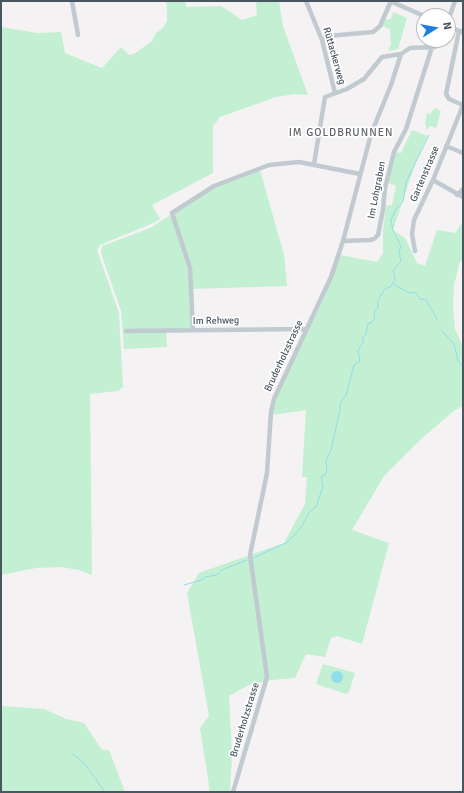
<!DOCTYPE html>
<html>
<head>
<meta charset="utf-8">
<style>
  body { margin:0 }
  #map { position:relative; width:464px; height:793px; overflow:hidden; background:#f4f2f2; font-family:Signika,sans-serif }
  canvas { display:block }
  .frame { position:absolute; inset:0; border:2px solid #4a5660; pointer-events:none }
  .north { position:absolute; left:416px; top:8px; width:40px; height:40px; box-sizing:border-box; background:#fff; border:1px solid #b7bbbf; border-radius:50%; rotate:79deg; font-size:11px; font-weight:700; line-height:16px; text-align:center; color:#4a5660 }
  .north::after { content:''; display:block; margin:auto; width:14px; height:18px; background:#1f7de2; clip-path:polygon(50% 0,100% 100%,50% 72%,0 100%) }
</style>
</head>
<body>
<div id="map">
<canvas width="464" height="793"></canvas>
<div class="frame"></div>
<div class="north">N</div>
</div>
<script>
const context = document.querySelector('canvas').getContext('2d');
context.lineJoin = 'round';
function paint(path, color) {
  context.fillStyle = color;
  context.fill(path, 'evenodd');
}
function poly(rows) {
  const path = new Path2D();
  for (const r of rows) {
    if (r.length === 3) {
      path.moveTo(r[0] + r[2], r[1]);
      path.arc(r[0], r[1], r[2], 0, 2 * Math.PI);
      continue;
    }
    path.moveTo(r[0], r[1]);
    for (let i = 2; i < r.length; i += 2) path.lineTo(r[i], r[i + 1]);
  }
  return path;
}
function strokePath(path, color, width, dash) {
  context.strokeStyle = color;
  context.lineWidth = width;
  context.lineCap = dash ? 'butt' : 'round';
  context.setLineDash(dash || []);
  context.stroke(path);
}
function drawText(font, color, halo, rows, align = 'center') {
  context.font = font + ' Signika,sans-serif';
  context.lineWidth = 3.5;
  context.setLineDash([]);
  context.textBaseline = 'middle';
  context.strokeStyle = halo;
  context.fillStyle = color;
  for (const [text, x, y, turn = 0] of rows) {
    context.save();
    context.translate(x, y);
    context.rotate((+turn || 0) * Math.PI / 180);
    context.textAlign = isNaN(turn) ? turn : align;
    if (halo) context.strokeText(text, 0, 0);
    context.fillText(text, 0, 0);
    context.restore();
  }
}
paint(poly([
  [165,1,185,1,186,7,221,6,242,20,257,15,256,1,279,1,283,26,308,95,296,94,276,97,220,117,213,126,213,173,152,205,160,219,153,223,100,245,97,250,119,313,123,387,118,391,90,394,92,575,79,570,62,567,36,568,1,575,1,27,37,33,61,32,65,53,102,68,121,47,129,55,134,54,152,41,156,33,163,28,167,21,167,5],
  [393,12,407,18,398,49,388,51,391,44,390,29,382,26,385,20,391,19],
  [435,108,441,111,436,128,430,126,427,130,425,124,427,113,430,114],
  [412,130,428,136,415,164,393,230,405,238,417,263,425,266,437,230,455,233,463,221,463,261,460,261,454,285,453,304,455,329,463,347,463,406,455,410,422,438,384,476,352,530,389,543,362,644,337,636,331,638,325,657,306,654,295,678,272,680,249,685,229,696,232,755,230,792,210,792,200,728,209,716,187,593,199,573,284,543,305,504,307,477,302,477,306,410,272,415,278,392,325,295,340,255,377,262,383,253,383,231,386,206,392,205,396,186,386,182,394,152,401,153],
  [260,170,284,255,287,286,190,289,192,329,166,329,167,347,124,349,121,311,101,253,102,246,150,228,214,187],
  [323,664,355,673,349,692,346,694,316,684],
  [1,706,44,709,66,719,84,723,102,750,109,750,125,792,1,792]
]), '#c3efd2');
paint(poly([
  [337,677,6]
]), '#92ddeb');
strokePath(poly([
  [394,284,407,292,416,293,420,299,426,300,437,319],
  [441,330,454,344,458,361,463,367],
  [253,558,288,542,302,526,310,511,316,507,323,486,321,477,325,475,327,470,326,460,331,450,340,410,340,403,346,395,354,365,360,361,358,351,363,342,363,337,366,334,368,324,372,322,375,318,374,312,378,308,378,300,385,289,390,287,393,283,395,278,393,270,401,261,399,252,401,246,393,231,391,220,396,209,403,202,406,182,429,135],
  [184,585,202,580,205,577,217,575,222,570,247,560],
  [73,754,84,763,105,792]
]), '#92ddeb', 1);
strokePath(poly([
  [72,1,78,35],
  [306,1,322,40,335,93],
  [390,1,424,16],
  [448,21,455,1],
  [448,27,463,32],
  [459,31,446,94,449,99,463,105],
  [322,40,328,36,373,32,380,26,391,1],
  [446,146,463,153],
  [314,164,325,97,347,89,364,79,382,57,401,54],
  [433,180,463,197],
  [457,195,463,189],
  [343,241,370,240,374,239,378,235,383,210,385,188,394,152,406,129,432,47],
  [415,251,412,234,414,220,433,180,463,105],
  [193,330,190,268,172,213,214,186,269,165,299,162,360,174],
  [126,331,306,329],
  [233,792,267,677,250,555,267,473,271,412,274,399,331,277,343,241,371,134,391,85,401,54,410,48,435,47,439,45,441,40]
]), '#c1cad1', 4.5);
drawText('10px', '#4a5660', '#fff', [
  ["Rüttackerweg",334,56,74],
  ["Gartenstrasse",425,174,-67],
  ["Im Lohgraben",377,190,-79],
  ["Im Rehweg",216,321,-1],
  ["Bruderholzstrasse",284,356,-65],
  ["Bruderholzstrasse",245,720,-73]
]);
context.letterSpacing = '1px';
drawText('11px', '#5f6367', '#fff', [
  ["IM GOLDBRUNNEN",341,133]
]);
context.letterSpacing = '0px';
</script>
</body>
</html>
